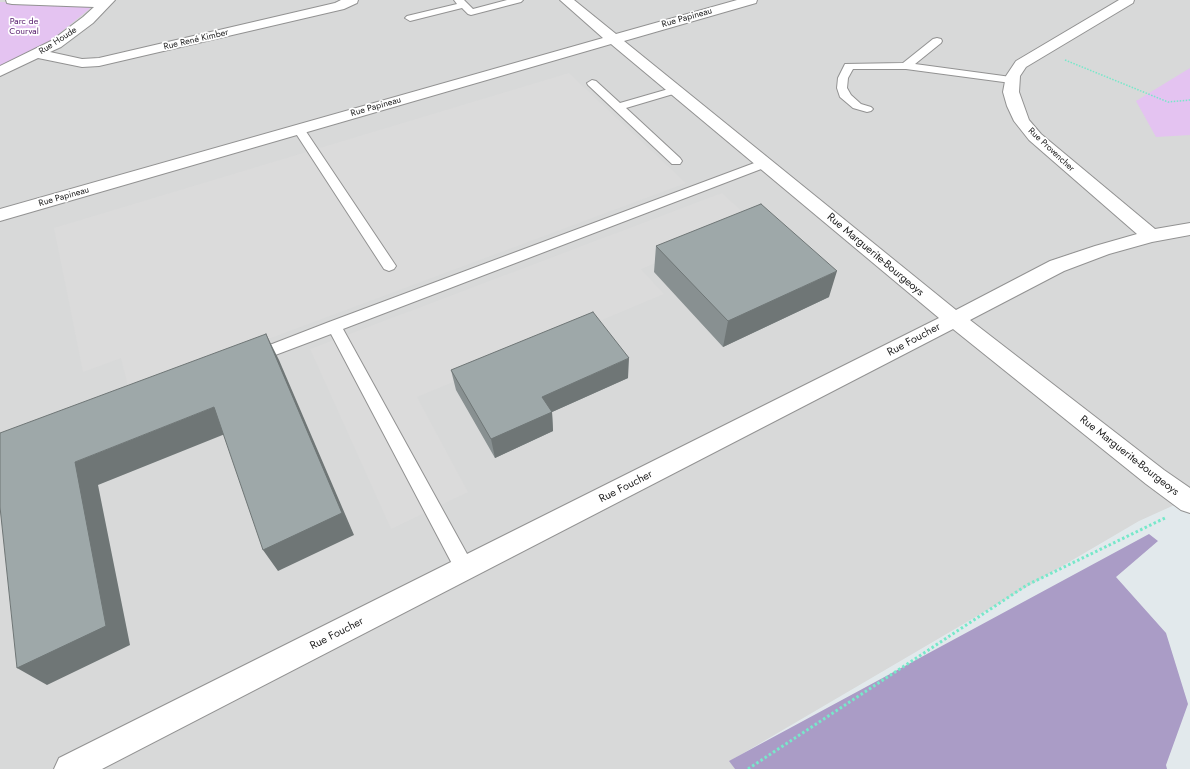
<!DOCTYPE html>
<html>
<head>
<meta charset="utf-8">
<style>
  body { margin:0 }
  canvas { display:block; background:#e2e9ec }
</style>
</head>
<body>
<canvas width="1190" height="769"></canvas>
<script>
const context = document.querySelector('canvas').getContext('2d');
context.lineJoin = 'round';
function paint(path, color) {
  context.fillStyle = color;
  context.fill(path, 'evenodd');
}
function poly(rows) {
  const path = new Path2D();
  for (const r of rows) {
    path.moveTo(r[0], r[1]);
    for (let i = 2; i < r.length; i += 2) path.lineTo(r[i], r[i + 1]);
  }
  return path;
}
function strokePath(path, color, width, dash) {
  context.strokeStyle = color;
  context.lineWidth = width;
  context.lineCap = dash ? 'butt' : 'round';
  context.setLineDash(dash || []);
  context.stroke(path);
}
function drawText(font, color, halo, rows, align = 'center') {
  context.font = font + ' Jost,sans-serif';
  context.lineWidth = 3.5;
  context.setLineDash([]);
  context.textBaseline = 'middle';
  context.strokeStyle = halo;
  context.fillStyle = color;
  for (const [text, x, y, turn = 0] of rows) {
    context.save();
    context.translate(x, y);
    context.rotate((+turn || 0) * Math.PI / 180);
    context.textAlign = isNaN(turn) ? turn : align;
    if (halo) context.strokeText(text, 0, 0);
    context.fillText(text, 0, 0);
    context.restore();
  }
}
paint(poly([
  [0,0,1190,0,1190,498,1139,521,730,761,735,769,0,769]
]), '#d8d9d9');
paint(poly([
  [1149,534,1158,541,1116,577,1166,633,1188,704,1166,765,1167,769,735,769,729,761]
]), '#aa9cc6');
paint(poly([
  [0,2,93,6,44,46,0,66],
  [1190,68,1190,135,1156,137,1136,101]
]), '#e4c3f1');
paint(poly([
  [569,73,686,183,129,391,121,358,83,372,54,228],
  [722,193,755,223,641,269,664,294,417,397,468,492,391,529,310,349]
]), '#dbdbdb');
const service = poly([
  [454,0,464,0,473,9,507,0,523,0,521,2,471,15,468,14,462,8,410,21,405,18,407,16,457,4,454,0],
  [937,38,941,39,942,41,941,43,915,64,1011,77,1016,80,1011,83,906,69,853,69,848,78,847,88,851,95,861,104,871,107,873,109,871,111,867,112,853,108,840,97,837,88,838,78,845,64,903,63,933,39,937,38],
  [592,80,596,81,620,103,672,88,680,88,681,90,680,92,626,108,680,158,682,161,680,164,672,164,588,85,587,83,592,80],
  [299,126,303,127,394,263,396,266,394,269,389,271,384,269,293,129,295,127,299,126],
  [765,159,769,160,771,163,769,166,343,329,472,563,475,569,472,575,465,578,458,575,331,334,254,363,249,361,246,357,249,353,329,322,765,159]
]);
const minor = poly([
  [6,0,115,0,93,23,61,47,50,52,82,59,99,58,335,3,341,0,358,0,357,3,344,9,99,66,82,67,38,58,0,76,0,66,51,41,83,17,94,7,12,4,7,3,6,0],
  [560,0,574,0,616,34,737,0,757,0,756,3,624,41,956,310,1050,261,1095,246,1137,234,1029,140,1014,121,1007,106,1003,92,1006,76,1016,61,1119,0,1134,0,1133,3,1026,67,1020,76,1019,92,1029,120,1041,134,1155,229,1190,223,1190,235,1152,242,1109,254,1064,271,970,320,1164,470,1190,488,1190,513,1181,510,1146,484,953,329,102,769,54,769,59,758,939,318,611,44,0,221,0,209,603,38,560,0]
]);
strokePath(service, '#929292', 2);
strokePath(minor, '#929292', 2);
strokePath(poly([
  [1065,60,1168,102,1190,100]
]), '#77e8ca', 1.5, [1.5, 1.5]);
strokePath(poly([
  [748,769,1027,585,1167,517]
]), '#77e8ca', 3, [2.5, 2.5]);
paint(service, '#fff');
paint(minor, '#fff');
paint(poly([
  [656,246,829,297,723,347,654,272],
  [451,370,628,378,552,412,553,431,495,458,456,390]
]), '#889091');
paint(poly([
  [837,271,829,297,723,347,728,321],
  [266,334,279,360,354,535,278,571,263,550],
  [629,358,628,378,552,412,553,431,495,458,491,439,542,397],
  [214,407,230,432,98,485,130,645,47,685,17,668,75,462]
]), '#6f7676');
const building = poly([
  [761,204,837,271,728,321,656,246,761,204],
  [593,312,629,358,542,397,552,412,491,439,451,370,593,312],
  [266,334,342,513,263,550,214,407,75,462,106,626,17,668,0,507,0,433,266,334]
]);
paint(building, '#9ea8a9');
strokePath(building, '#6f7676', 1);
drawText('9px', '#1b1b1b', '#fff', [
  ["Rue Papineau",687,18,-16],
  ["Rue René Kimber",196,40,-13],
  ["Rue Houde",58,41,-33],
  ["Rue Papineau",376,107,-16],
  ["Rue Provencher",1051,150,43],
  ["Rue Papineau",64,197,-16]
]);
drawText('9px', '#54186b', '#fff', [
  ["Parc de",24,22],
  ["Courval",24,32]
]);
drawText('11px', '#1b1b1b', '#fff', [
  ["Rue Marguerite-Bourgeoys",875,255,40],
  ["Rue Foucher",914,340,-28],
  ["Rue Marguerite-Bourgeoys",1129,456,38],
  ["Rue Foucher",626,487,-27],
  ["Rue Foucher",337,634,-27]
]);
</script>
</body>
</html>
